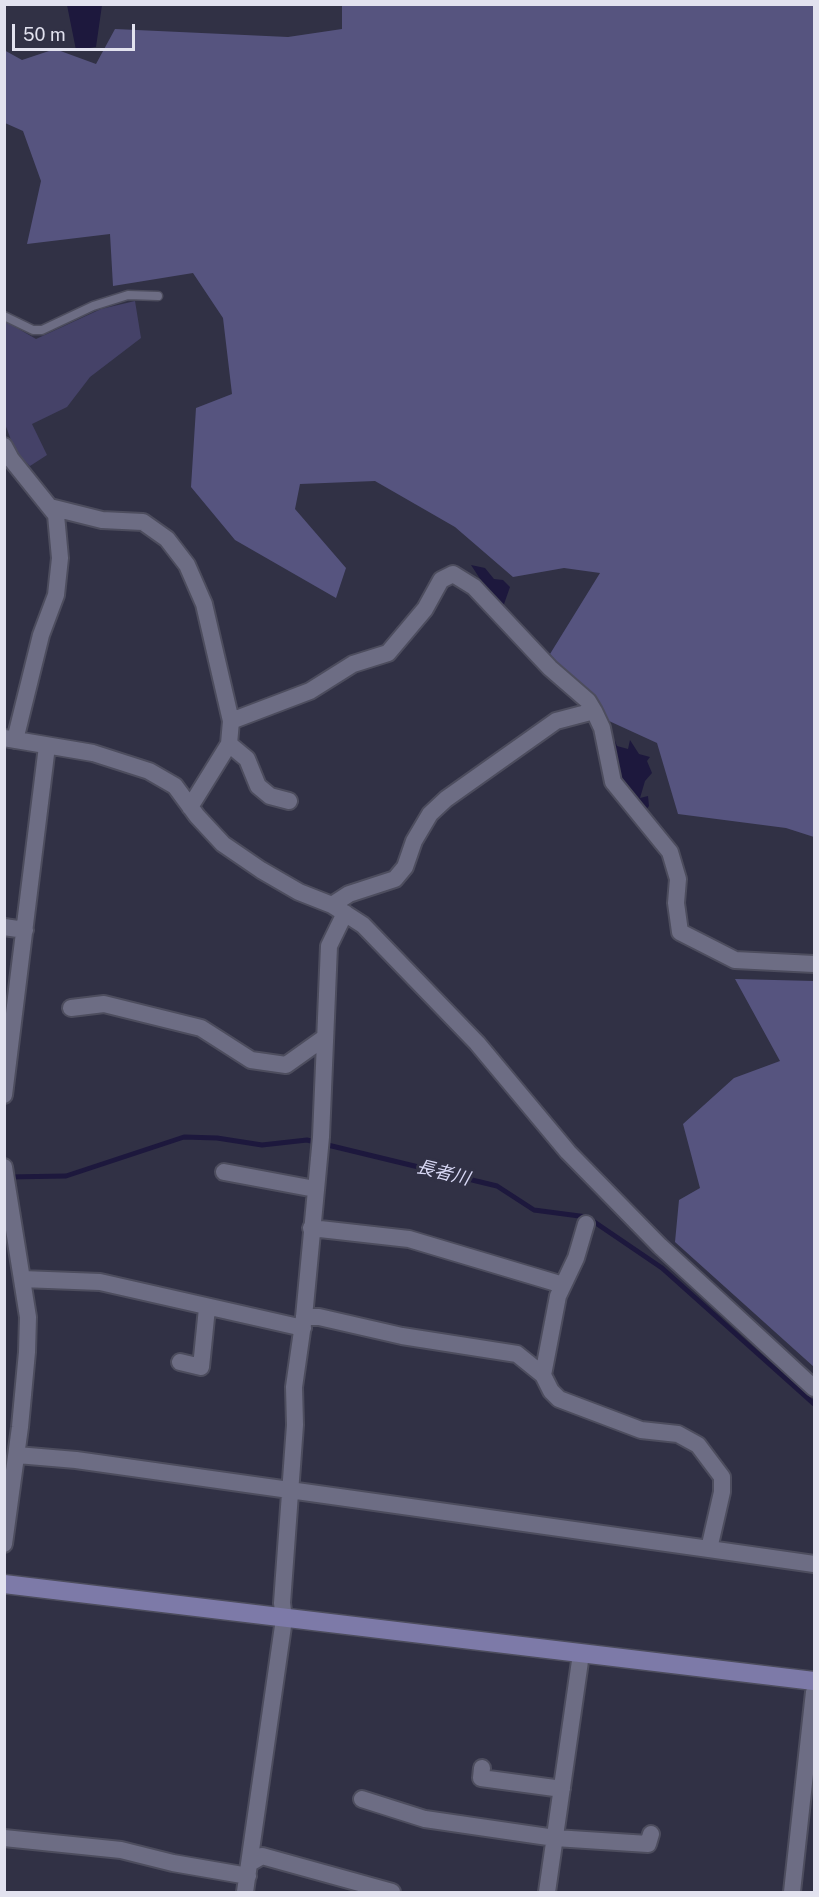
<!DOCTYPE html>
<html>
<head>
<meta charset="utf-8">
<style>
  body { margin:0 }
  #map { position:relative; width:819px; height:1897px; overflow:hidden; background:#313145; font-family:"Public Sans",sans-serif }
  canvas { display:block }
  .frame { position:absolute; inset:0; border:6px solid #e2e2ef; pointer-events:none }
  .scale { position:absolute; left:12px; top:24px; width:123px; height:27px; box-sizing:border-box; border:3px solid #e2e2ef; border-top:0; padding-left:8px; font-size:18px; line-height:21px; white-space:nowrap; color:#e2e2ef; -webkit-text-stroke:4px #313145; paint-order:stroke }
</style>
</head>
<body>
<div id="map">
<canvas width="819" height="1897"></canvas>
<div class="frame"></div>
<div class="scale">50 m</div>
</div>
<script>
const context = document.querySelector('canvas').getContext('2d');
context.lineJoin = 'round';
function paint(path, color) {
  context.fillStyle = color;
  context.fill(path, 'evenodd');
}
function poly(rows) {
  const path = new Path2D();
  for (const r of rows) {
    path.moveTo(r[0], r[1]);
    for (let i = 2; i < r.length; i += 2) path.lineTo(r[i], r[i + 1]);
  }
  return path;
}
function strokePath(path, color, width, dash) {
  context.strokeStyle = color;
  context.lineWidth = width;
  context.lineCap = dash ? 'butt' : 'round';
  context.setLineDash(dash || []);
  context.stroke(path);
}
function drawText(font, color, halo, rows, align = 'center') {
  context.font = font + ' "Public Sans","Noto Sans JP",sans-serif';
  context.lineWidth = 6;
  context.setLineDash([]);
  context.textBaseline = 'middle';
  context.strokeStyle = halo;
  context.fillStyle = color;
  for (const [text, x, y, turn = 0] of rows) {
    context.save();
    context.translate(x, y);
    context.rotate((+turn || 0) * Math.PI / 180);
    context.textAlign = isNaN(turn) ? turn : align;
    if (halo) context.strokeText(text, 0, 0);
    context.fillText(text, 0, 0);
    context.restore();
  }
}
paint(poly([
  [135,301,141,338,90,377,67,407,32,424,47,455,30,466,16,453,5,424,5,321,36,339,101,309]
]), '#454268');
paint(poly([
  [342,5,814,5,814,837,786,828,678,814,657,743,609,721,550,654,600,573,564,568,513,577,455,527,375,481,300,484,295,509,346,568,336,598,235,540,191,487,196,408,232,394,223,318,193,273,113,286,110,234,27,244,41,181,23,131,5,123,4,50,22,60,55,49,96,64,115,29,288,37,342,29],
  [735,979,814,981,814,1367,675,1242,679,1200,700,1188,683,1124,734,1078,780,1061]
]), '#56547f');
paint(poly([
  [67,5,102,5,96,47,76,50],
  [471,565,485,568,494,579,503,580,510,587,503,607,488,591],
  [610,738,615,741,617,746,628,749,630,740,639,754,650,757,647,761,652,773,645,781,640,798,648,796,649,806,646,810,649,818,617,779]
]), '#1d183d');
strokePath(poly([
  [8,1177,66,1176,184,1137,217,1138,262,1145,307,1140,497,1186,534,1210,587,1217,662,1268,814,1404]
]), '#1d183d', 5);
const lane = poly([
  [4,316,33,330,42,330,93,306,128,295,158,296]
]);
const street = poly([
  [4,446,11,459,56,515,60,558,56,595,41,635,15,740],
  [50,507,102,520,143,522,167,539,187,565,204,604,231,721,229,744,190,807],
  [231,721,310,691,353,664,388,653,425,609,441,580,453,574,474,587,550,668,588,701,594,711],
  [4,738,93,753,149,771,175,786,197,816,223,844,261,870,299,892,332,905,363,925,477,1043,568,1152,660,1246,814,1388],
  [229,744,247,759,258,786,270,796,289,801],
  [332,905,349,894,395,879,405,867,414,841,430,814,446,799,556,721,594,711,602,728,613,782,670,852,678,879,676,903,680,932,735,960,814,964],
  [4,927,25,930],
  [71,1008,104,1004,201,1028,251,1060,286,1065,324,1038],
  [4,1095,47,746],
  [4,1167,28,1317,27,1352,20,1427,4,1544],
  [224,1172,315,1189],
  [311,1228,409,1239,563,1285],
  [22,1279,100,1282,303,1328],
  [304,1317,319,1317,402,1336,517,1354,543,1375,551,1391,559,1399,641,1430,678,1434,698,1445,722,1477,722,1492,709,1549,814,1564],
  [180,1362,201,1367,207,1308],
  [543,1375,558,1296,576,1258,586,1224],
  [17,1455,76,1460,709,1549],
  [482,1768,481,1778,562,1789],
  [362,1799,425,1819,555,1838,648,1844,651,1834],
  [4,1838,121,1850,173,1863,248,1876],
  [250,1863,262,1856,392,1892],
  [245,1892,284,1619,282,1603,295,1425,294,1387,304,1317,321,1137,329,946,345,913],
  [547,1892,581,1654],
  [792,1892,814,1692]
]);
const secondary = poly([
  [4,1584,814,1681]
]);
strokePath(lane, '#4d4d5e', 11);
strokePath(street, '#4d4d5e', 20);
strokePath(secondary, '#4d4d5e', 21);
strokePath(lane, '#6d6d84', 8);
strokePath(street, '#6d6d84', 16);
strokePath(secondary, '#7d7aa8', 18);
drawText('italic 18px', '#d8d8f5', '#313145', [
  ["長者川",443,1173,14]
]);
</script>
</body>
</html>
